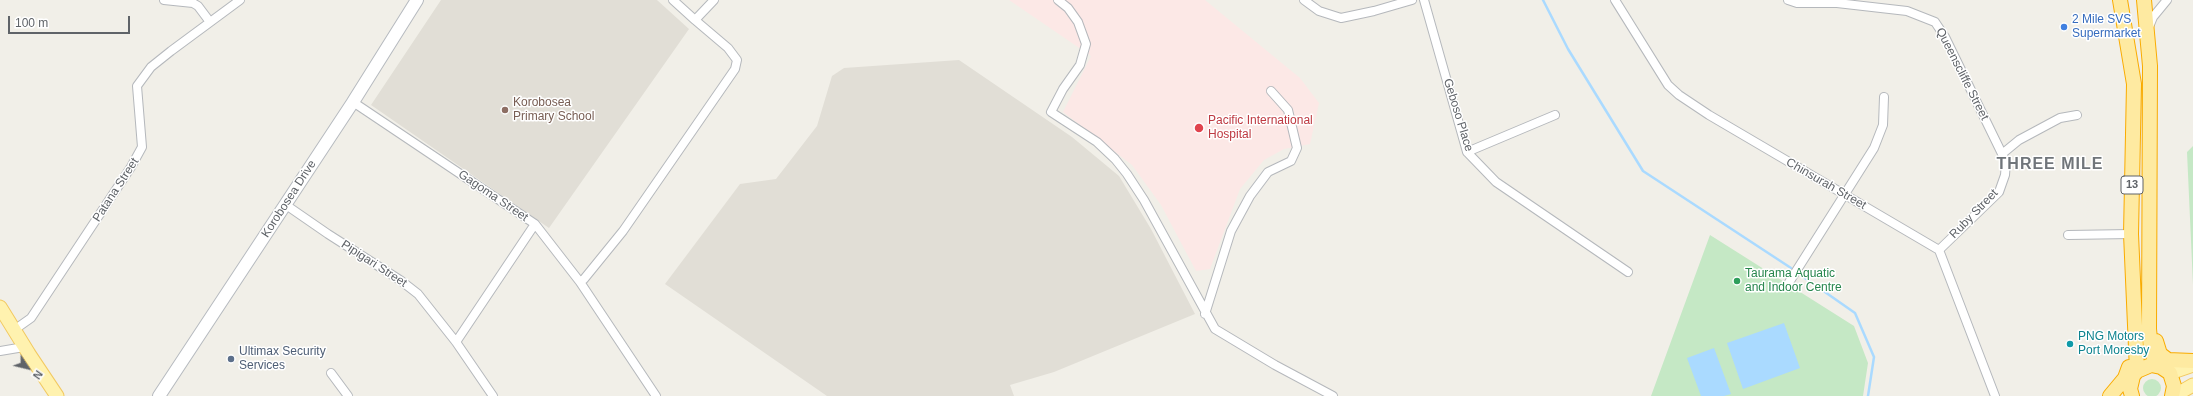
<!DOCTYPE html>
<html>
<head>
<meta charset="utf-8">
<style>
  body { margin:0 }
  #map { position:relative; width:2193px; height:396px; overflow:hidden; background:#f1efe8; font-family:Arial,sans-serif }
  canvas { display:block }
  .north { position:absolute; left:8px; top:348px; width:40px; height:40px; -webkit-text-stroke:3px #fff; paint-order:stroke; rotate:125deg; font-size:11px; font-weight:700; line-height:16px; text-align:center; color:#5f6368 }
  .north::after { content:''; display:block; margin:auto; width:14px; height:18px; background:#5f6368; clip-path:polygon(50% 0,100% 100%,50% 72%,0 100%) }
  .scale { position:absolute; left:8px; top:16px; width:122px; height:18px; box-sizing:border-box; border:2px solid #5f6368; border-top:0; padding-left:5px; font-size:12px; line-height:14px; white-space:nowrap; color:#5f6368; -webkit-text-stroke:3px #fff; paint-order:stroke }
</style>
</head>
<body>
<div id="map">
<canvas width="2193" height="396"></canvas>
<div class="north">N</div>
<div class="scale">100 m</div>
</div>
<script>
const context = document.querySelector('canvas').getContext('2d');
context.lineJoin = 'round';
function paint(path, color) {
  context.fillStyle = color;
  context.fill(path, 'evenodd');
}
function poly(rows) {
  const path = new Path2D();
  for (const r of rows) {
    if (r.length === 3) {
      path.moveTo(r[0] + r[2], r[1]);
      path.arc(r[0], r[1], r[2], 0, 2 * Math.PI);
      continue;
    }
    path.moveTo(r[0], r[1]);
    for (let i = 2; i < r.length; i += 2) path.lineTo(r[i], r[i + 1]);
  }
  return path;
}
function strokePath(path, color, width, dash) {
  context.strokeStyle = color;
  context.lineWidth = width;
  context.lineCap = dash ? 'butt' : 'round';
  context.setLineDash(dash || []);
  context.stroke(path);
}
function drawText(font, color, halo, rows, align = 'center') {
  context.font = font + ' Arial,sans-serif';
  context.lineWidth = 3;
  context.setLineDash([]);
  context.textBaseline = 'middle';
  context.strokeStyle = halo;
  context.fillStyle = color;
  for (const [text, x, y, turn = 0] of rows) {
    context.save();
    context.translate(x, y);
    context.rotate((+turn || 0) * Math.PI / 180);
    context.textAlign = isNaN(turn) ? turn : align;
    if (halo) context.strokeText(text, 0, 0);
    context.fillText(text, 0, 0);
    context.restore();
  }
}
paint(poly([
  [441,0,657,0,689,29,549,228,371,105],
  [959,60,1072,137,1119,176,1151,229,1195,314,1054,372,1010,385,1014,396,827,396,665,284,740,184,776,179,817,126,832,76,844,68]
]), '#e1ded6');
paint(poly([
  [1009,0,1205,0,1300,78,1319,103,1310,144,1284,149,1264,160,1240,189,1210,269,1196,271,1161,205,1132,165,1063,112,1091,56]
]), '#fce8e6');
paint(poly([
  [2193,146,2193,285,2187,152],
  [1710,235,1854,326,1868,363,1863,396,1651,396],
  [2152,388,9]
]), '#c5e8c5');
paint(poly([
  [1784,323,1800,368,1743,389,1727,343],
  [1714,348,1731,394,1724,396,1701,396,1687,358]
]), '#aadaff');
strokePath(poly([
  [1543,0,1568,49,1643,171,1791,268],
  [1802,276,1855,313,1874,357,1868,396]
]), '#aadaff', 2.5);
const minor = poly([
  [164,0,193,3,198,6,210,22],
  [673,0,695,20,714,0],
  [1058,0,1068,8,1078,22,1086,44,1080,65,1063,89,1051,112,1097,142,1115,159,1127,174,1144,200,1215,329,1275,365,1333,396],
  [1304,0,1319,11,1341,18,1374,11,1412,0],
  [1424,0,1467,152,1496,182,1628,272],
  [1615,0,1668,85,1679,95,1709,115,1939,250,1995,396],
  [1788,0,1797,3,1837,3,1907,11,1935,22,1945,37,2006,162,2005,175,1999,192,1939,250],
  [2149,27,2153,17,2167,0],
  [353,102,535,224,456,342],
  [1467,152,1555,115],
  [2002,154,2019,140,2060,118,2077,115],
  [286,205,328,234,400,280,418,294,456,342,493,396],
  [535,224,580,282,584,279,623,231,735,69,737,60,728,48,695,20],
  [2068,235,2131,234],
  [580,282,656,396],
  [1788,284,1874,148,1883,125,1884,97],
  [1205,314,1231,231,1250,196,1268,172,1291,161,1297,148,1288,110,1271,91],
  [14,330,31,318,131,167,142,147,137,86,151,67,171,51,240,0],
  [0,351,24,347],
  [331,373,348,396]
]);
const secondary = poly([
  [159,396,353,102,417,0]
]);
const primary = poly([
  [0,307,29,354,57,396],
  [2170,373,2193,365],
  [2174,396,2193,385]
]);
const trunk = poly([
  [2120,0,2134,84,2131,234,2137,371],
  [2144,0,2150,66,2149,329,2151,349,2156,365],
  [2156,341,2160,354,2168,360,2193,361],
  [2110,396,2125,378,2129,367],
  [2132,396,2130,389,2133,376,2137,371,2151,365,2161,367,2170,373,2174,386,2172,396]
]);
strokePath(minor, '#b5b8bc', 10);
strokePath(secondary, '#b6babf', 14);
strokePath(primary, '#f2c960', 15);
strokePath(trunk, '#f9ab00', 16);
strokePath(minor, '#fff', 8);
strokePath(secondary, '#fff', 12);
strokePath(primary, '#fff2af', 13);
strokePath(trunk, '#feeaa1', 14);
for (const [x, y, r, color] of [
  [2064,27,4,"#3f7fe0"],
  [505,110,4,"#8d6e63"],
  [1199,128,5,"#e0444e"],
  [1737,281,4,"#2e9e5b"],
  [2070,344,4,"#0f9aa8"],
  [231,359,4,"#5c6f8a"]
]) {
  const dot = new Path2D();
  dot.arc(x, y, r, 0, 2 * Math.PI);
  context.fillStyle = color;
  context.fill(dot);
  strokePath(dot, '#fff', 1.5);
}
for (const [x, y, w] of [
  [2132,185,22]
]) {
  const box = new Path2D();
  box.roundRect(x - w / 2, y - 9, w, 18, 3);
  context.fillStyle = '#fff';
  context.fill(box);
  strokePath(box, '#5f6368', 1);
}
drawText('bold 11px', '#5f6368', null, [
  ["13",2132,185]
]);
drawText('12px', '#366cbe', '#fff', [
  ["2 Mile SVS",2072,20],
  ["Supermarket",2072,34]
], 'left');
drawText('12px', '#5f6368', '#fff', [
  ["Queenscliffe Street",1962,74,63],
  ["Geboso Place",1458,115,73],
  ["Chinsurah Street",1826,184,30],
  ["Patana Street",116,190,-57],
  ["Gagoma Street",493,196,34],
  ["Korobosea Drive",289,199,-57],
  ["Ruby Street",1974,214,-46],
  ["Pipigari Street",374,264,33]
]);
drawText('12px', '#785e54', '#fff', [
  ["Korobosea",513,103],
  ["Primary School",513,117]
], 'left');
drawText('12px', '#be3a42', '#fff', [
  ["Pacific International",1208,121],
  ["Hospital",1208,135]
], 'left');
drawText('12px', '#27864d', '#fff', [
  ["Taurama Aquatic",1745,274],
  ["and Indoor Centre",1745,288]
], 'left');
drawText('12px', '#0d838f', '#fff', [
  ["PNG Motors",2078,337],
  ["Port Moresby",2078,351]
], 'left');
drawText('12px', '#4e5e75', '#fff', [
  ["Ultimax Security",239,352],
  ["Services",239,366]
], 'left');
context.letterSpacing = '1px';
drawText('bold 16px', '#70757a', '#fff', [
  ["THREE MILE",2050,165]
]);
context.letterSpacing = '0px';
</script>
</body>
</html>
